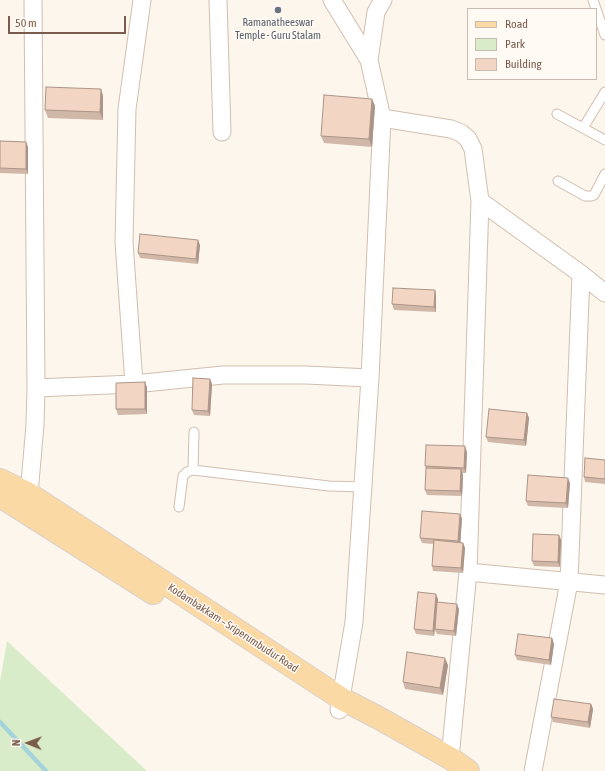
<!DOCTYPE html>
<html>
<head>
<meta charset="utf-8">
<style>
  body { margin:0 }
  #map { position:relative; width:605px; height:771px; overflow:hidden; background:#fdf6ec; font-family:"Asap Condensed",sans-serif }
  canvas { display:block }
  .legend { position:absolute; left:467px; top:8px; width:130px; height:72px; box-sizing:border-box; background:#fffaf3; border:1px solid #cabbb1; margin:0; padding:5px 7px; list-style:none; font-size:12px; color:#7a5c4d }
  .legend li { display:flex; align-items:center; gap:8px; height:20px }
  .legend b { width:20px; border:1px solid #cabbb1 }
  .north { position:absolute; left:8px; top:723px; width:40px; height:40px; -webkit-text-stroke:3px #fffaf3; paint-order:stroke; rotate:271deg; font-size:11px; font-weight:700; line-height:16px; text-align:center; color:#7a5c4d }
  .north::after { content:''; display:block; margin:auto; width:14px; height:18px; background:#7a5c4d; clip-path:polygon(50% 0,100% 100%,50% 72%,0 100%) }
  .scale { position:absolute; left:8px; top:16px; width:118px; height:18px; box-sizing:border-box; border:2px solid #7a5c4d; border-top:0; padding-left:5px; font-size:12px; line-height:14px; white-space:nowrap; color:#7a5c4d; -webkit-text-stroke:3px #fffaf3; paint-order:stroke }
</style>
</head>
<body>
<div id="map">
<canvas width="605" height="771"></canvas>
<ul class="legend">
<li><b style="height:5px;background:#fbd9a5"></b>Road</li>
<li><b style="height:11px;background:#d8ecc9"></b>Park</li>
<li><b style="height:11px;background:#f3d5c3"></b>Building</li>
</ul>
<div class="north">N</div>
<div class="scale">50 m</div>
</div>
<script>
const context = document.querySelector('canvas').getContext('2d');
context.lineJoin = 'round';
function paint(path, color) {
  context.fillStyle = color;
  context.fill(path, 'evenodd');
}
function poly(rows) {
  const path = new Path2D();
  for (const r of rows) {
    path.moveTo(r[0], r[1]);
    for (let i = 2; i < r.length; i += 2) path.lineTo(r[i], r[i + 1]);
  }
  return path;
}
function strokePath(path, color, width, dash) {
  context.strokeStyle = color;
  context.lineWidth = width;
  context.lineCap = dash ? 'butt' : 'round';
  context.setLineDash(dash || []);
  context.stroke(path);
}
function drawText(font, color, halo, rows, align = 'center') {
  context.font = font + ' "Asap Condensed",sans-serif';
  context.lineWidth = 3;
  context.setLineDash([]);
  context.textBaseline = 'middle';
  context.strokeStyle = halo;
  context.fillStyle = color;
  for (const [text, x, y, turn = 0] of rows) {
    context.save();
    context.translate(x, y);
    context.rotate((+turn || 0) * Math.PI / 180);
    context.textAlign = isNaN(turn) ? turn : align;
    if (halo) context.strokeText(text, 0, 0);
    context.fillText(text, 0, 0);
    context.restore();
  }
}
paint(poly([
  [7,641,147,771,0,771,0,682]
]), '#d8ecc9');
strokePath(poly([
  [0,722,46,771]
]), '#a5d3da', 4.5);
const lane = poly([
  [593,0,605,35],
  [557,114,605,140],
  [583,128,605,92],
  [558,181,585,196,591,196,594,195,605,174],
  [193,470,194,432],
  [179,507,183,476,187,472,193,470,329,486,363,487]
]);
const street = poly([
  [218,0,222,132],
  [332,0,369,60,382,118,370,378,354,622,339,710],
  [369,60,376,12,383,0],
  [382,118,451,129,461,133,468,139,473,149,480,201,468,572,450,758],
  [480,201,581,274,605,293],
  [134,384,223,375,306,375,370,378],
  [36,388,134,384,124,242,127,109,142,0],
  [29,494,35,425,36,388,33,0],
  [468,572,605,585],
  [533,771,569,582,581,274]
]);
const primary = poly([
  [0,480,29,494,342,699,377,717,450,758,468,771],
  [0,496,153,593]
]);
strokePath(lane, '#d1beb0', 11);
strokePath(street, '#d1beb0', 19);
strokePath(primary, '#dad1cd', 24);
strokePath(lane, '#fff', 9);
strokePath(street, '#fff', 17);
strokePath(primary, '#fbd9a5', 22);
paint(poly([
  [101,89,103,96,103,120,48,118,45,110],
  [372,99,375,106,372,147,324,143,321,136],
  [0,141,26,142,28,147,28,174,0,173],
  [200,245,198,264,140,258,138,253],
  [435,290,436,296,436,312,394,310,392,304],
  [210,379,212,384,210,416,194,415,192,410],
  [147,387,147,414,118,415,116,409],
  [527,413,529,418,526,446,488,442,486,437],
  [467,452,466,473,462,473,463,475,462,496,427,495,425,490,426,468,425,466],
  [605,460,605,484,585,482,584,477],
  [570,483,568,508,528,506,526,501],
  [460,514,462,519,460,542,463,543,465,548,463,573,433,571,432,566,433,544,422,543,420,538],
  [559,535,561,540,560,567,534,566,532,561],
  [438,599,438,602,459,609,456,636,437,634,435,630,434,636,416,634,414,629],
  [552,638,554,644,551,665,517,660,515,655],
  [448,665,443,695,405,689,403,682],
  [591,704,593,709,590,728,553,722,551,717]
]), '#d1b7a8');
paint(poly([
  [101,89,103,96,103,120,100,112],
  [372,99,375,106,372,147,369,139],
  [26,142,28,147,28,174,26,169],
  [198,240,200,245,198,264,196,259],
  [435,290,436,296,436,312,434,307],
  [210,379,212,384,210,416,208,411],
  [145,382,147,387,147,414,145,409],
  [527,413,529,418,526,446,524,440],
  [465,446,467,452,466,473,464,468],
  [461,469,463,475,462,496,460,491],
  [568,478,570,483,568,508,566,503],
  [460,514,462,519,460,546,458,541],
  [559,535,561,540,560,567,558,562],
  [463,543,465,548,463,573,461,568],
  [436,594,438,599,434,636,433,631],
  [457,604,459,609,456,636,454,631],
  [552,638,554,644,551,665,549,660],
  [445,658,448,665,443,695,440,688],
  [591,704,593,709,590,728,588,722]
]), '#aa9588');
const building = poly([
  [46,87,101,89,100,112,45,110,46,87],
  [324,95,372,99,369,139,321,136,324,95],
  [0,141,26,142,26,169,0,168,0,141],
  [140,234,198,240,196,259,138,253,140,234],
  [393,288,435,290,434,307,392,304,393,288],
  [193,378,210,379,208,411,192,410,193,378],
  [145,382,145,409,116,409,116,383,145,382],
  [489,409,527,413,524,440,486,437,489,409],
  [426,445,465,446,464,468,425,466,426,445],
  [585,458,605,460,605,479,584,477,585,458],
  [426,468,461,469,460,491,425,490,426,468],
  [528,475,568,478,566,503,526,501,528,475],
  [422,511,460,514,458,541,420,538,422,511],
  [533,534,559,535,558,562,532,561,533,534],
  [434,540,463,543,461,568,432,566,434,540],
  [418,592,436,594,433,631,414,629,418,592],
  [437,602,457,604,454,631,435,629,437,602],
  [518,634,552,638,549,660,515,655,518,634],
  [407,652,445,658,440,688,403,682,407,652],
  [554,699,591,704,588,722,551,717,554,699]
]);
paint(building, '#f3d5c3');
strokePath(building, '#aa9588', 1);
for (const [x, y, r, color] of [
  [278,10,4,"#6b7280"]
]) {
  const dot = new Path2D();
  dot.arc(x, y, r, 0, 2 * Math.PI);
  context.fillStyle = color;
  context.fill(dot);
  strokePath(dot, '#fffaf3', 1.5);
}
drawText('11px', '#5b616d', '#fffaf3', [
  ["Ramanatheeswar",278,23],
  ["Temple - Guru Stalam",278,36]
]);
drawText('11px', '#7a5c4d', '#fffaf3', [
  ["Kodambakkam – Sriperumbudur Road",233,628,33]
]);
</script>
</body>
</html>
